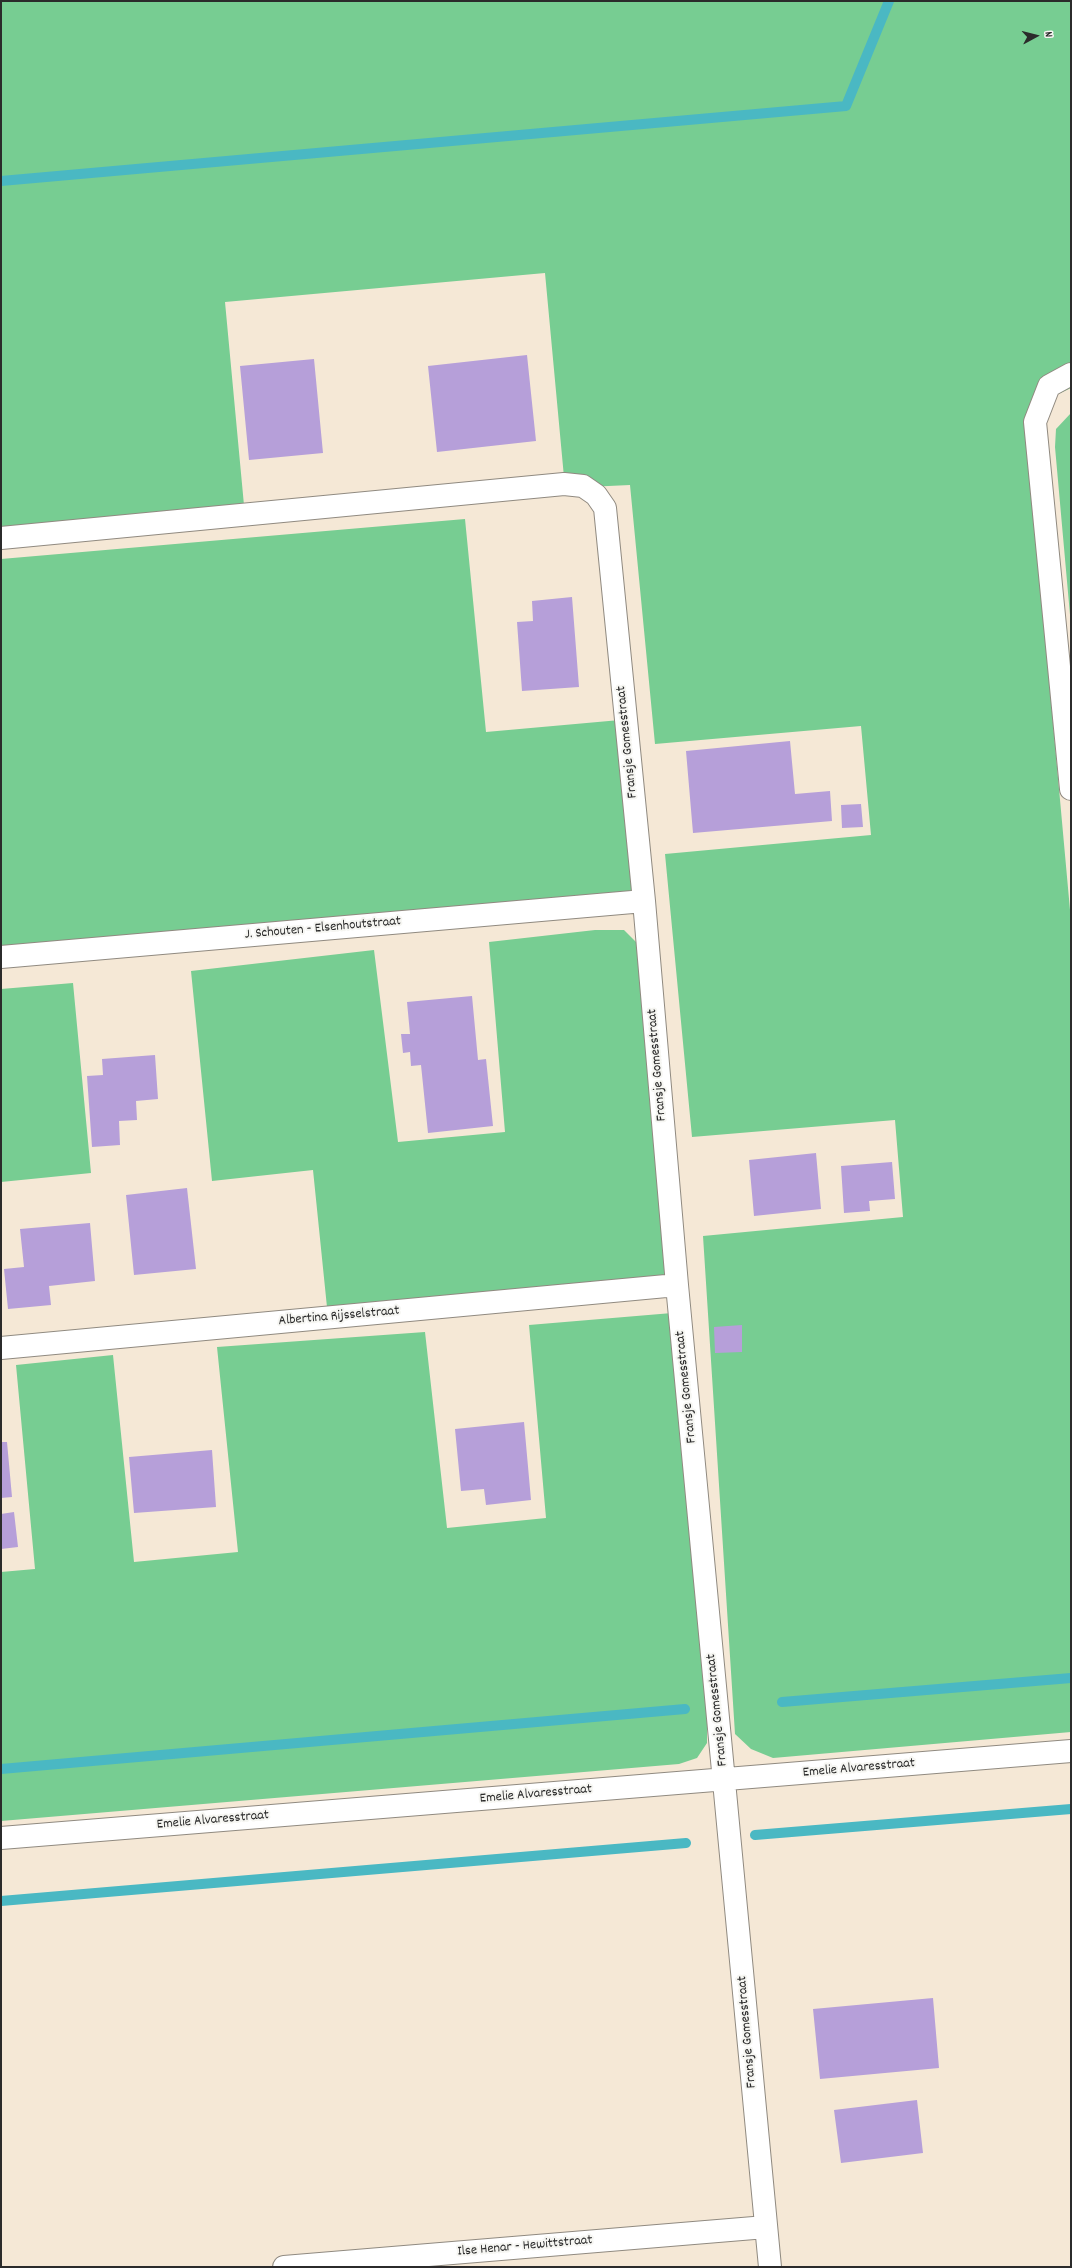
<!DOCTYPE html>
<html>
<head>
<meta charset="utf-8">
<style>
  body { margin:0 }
  #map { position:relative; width:1072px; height:2268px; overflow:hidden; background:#f5e8d6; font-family:Dekko,sans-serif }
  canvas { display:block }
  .frame { position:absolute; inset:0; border:2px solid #2b2b2b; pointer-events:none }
  .north { position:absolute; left:1016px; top:16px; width:40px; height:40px; -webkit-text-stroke:3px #f6f6f2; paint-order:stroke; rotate:83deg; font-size:11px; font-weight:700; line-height:16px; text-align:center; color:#2b2b2b }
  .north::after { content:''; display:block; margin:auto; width:14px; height:18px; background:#2b2b2b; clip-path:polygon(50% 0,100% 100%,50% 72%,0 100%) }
</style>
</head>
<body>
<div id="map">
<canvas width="1072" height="2268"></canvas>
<div class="frame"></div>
<div class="north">N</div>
</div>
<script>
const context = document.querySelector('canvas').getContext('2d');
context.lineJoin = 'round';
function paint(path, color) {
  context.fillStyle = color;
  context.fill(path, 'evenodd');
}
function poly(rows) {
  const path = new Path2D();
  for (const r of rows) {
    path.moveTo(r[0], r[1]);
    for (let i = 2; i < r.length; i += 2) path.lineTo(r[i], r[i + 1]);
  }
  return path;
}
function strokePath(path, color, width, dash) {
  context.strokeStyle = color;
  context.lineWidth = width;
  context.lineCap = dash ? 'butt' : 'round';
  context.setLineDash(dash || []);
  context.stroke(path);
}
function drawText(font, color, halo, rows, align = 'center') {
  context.font = font + ' Dekko,sans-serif';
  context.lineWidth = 4;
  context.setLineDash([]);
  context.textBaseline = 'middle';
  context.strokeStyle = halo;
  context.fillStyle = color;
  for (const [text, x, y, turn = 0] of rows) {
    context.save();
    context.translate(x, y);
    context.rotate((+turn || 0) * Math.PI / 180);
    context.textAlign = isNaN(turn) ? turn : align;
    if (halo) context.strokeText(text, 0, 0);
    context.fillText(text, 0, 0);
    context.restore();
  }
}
paint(poly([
  [1,1,1071,1,1071,388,1050,398,1028,447,1071,921,1071,1732,773,1758,751,1749,735,1734,703,1236,903,1217,895,1120,692,1137,665,854,871,835,861,726,655,744,630,485,565,488,545,273,225,302,245,516,1,537],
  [1071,413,1071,626,1055,447,1056,429],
  [465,519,486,732,620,720,634,897,1,961,1,559],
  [595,930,624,930,641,947,680,1287,328,1317,313,1170,212,1181,191,971,374,950,398,1142,505,1132,489,942],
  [73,983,91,1173,1,1182,1,989],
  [684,1312,707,1708,707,1743,697,1758,679,1764,1,1821,1,1572,35,1569,16,1365,113,1355,134,1562,238,1552,217,1347,425,1332,447,1528,546,1518,529,1325]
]), '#77cd92');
strokePath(poly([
  [1,181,846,106,889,1],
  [782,1702,1071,1678],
  [1,1769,685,1709],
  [755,1835,1071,1809],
  [1,1901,686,1843]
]), '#4ab8c3', 10);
paint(poly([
  [527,355,536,441,437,452,428,366],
  [314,359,323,453,249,460,240,366],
  [572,597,579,687,522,691,517,622,533,621,532,601],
  [790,741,795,794,830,791,832,821,693,833,686,751],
  [861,804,863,827,842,828,841,805],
  [472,996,478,1060,486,1059,493,1126,428,1133,421,1065,411,1066,410,1052,403,1053,401,1034,410,1034,407,1002],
  [155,1055,158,1099,136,1101,137,1120,119,1121,120,1145,92,1147,87,1076,103,1075,102,1059],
  [816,1153,821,1209,754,1216,749,1160],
  [892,1162,895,1199,869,1201,870,1211,844,1213,841,1166],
  [187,1188,196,1269,134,1275,126,1195],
  [90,1223,95,1281,49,1286,51,1305,8,1309,4,1269,24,1267,20,1229],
  [742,1325,742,1352,715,1353,714,1327],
  [524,1422,531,1500,486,1505,484,1489,461,1491,455,1429],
  [1,1442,7,1442,12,1497,1,1498],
  [212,1450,216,1507,134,1513,129,1457],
  [14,1512,18,1547,1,1549,1,1514],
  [933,1998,939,2068,820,2079,813,2009],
  [917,2100,923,2153,841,2163,834,2110]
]), '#b69fd9');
const minor = poly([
  [1071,374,1049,386,1035,422,1071,789],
  [1,538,564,484,583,486,596,495,605,508,644,901,677,1285,770,2267],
  [1,957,644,901],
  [1,1348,677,1285],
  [1,1838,1071,1751],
  [284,2267,766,2227]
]);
strokePath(minor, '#908a80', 24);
strokePath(minor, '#fff', 22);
drawText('14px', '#2b2b2b', '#f6f6f2', [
  ["Fransje Gomesstraat",628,742,-96],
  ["J. Schouten - Elsenhoutstraat",323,929,-5],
  ["Fransje Gomesstraat",658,1065,-95],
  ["Albertina Rijsselstraat",339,1317,-5],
  ["Fransje Gomesstraat",687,1387,-96],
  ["Fransje Gomesstraat",718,1710,-96],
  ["Emelie Alvaresstraat",859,1769,-5],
  ["Emelie Alvaresstraat",536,1795,-5],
  ["Emelie Alvaresstraat",213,1821,-5],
  ["Fransje Gomesstraat",748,2032,-95],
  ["Ilse Henar - Hewittstraat",525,2247,-5]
]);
</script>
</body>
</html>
